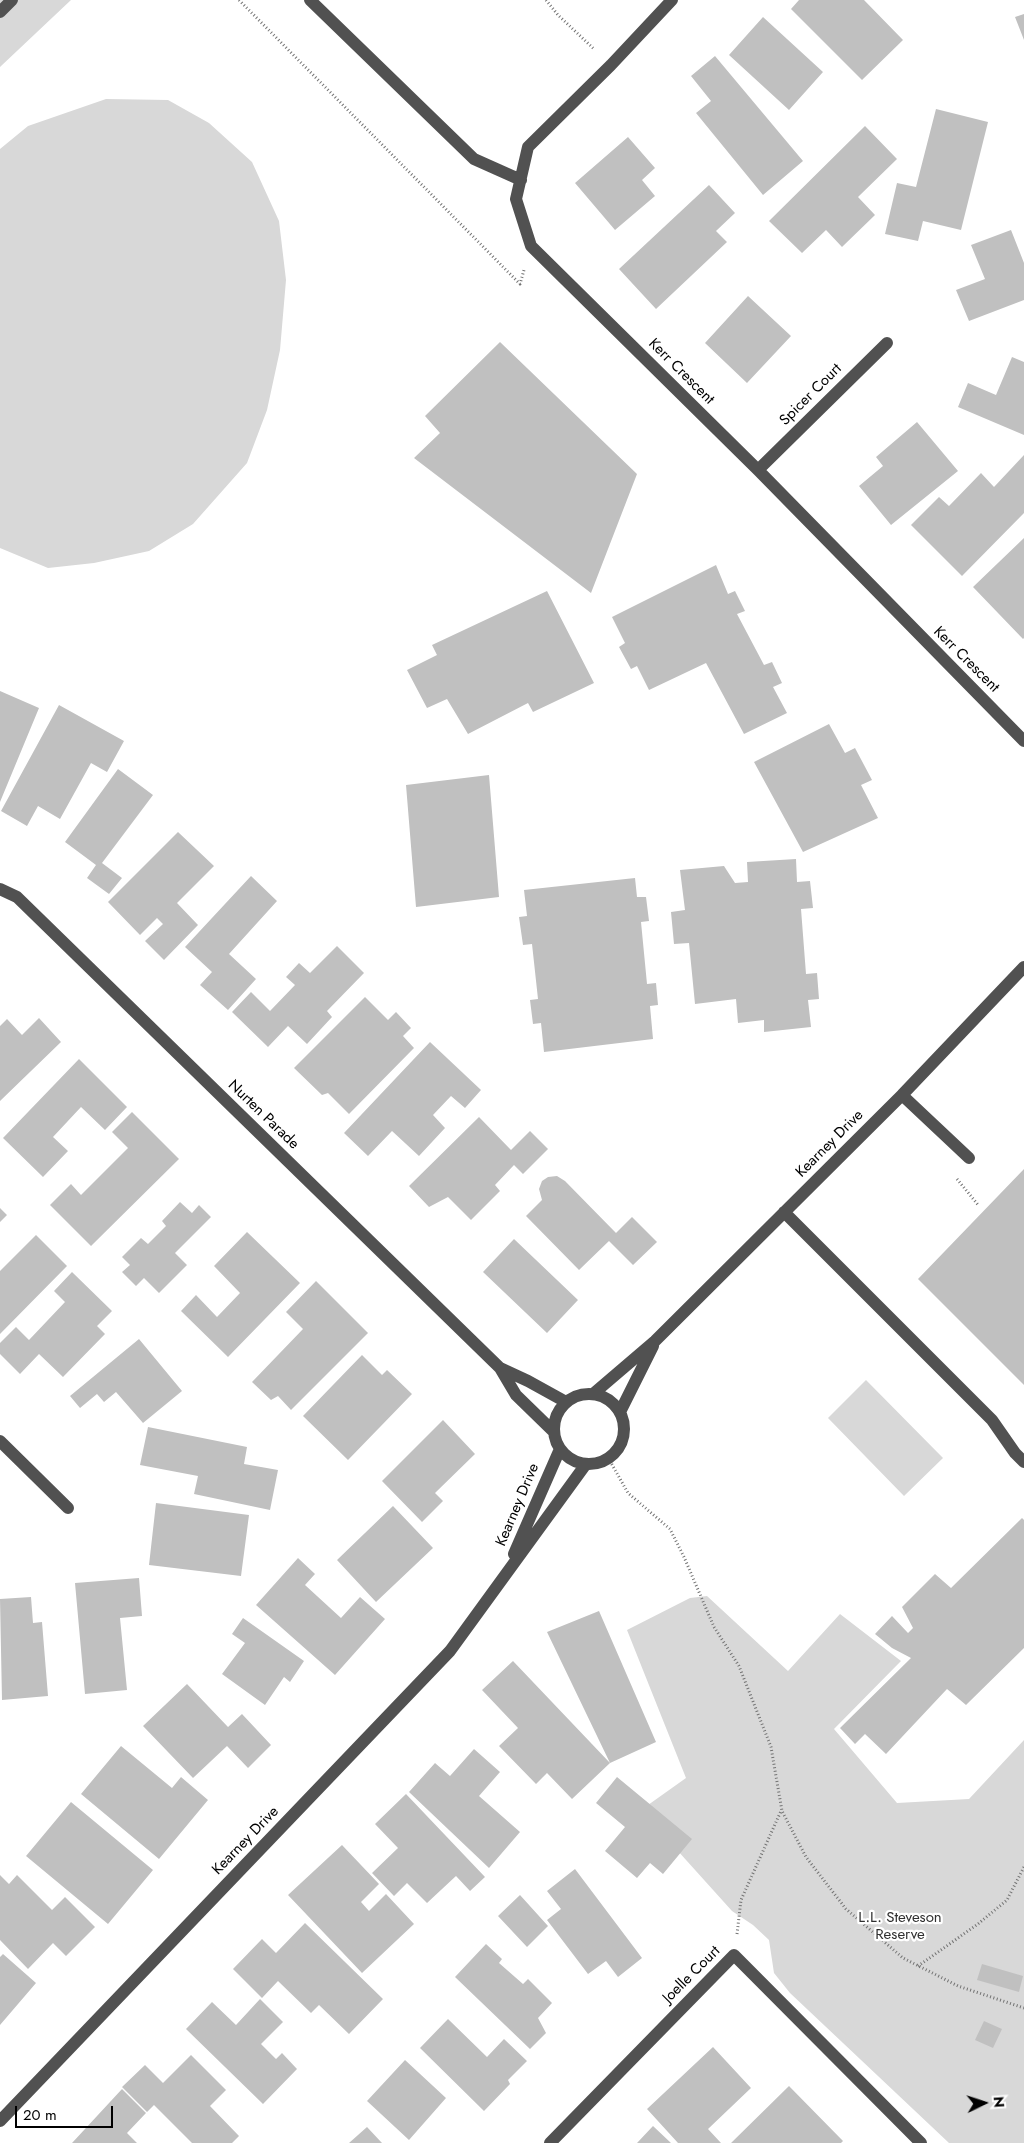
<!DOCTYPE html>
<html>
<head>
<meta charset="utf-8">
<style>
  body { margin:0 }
  #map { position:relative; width:1024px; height:2143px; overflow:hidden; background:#fff; font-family:Jost,sans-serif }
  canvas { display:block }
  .north { position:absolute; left:959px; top:2078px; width:50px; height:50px; -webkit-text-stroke:4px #fff; paint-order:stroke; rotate:86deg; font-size:14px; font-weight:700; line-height:20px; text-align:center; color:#000 }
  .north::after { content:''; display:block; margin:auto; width:18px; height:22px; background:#000; clip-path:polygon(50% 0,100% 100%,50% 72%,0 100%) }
  .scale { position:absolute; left:15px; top:2106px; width:98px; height:22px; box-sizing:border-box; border:2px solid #000; border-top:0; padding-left:6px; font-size:15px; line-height:18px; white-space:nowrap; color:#000; -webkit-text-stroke:4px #fff; paint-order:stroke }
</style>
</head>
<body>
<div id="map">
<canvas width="1024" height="2143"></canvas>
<div class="north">N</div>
<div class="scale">20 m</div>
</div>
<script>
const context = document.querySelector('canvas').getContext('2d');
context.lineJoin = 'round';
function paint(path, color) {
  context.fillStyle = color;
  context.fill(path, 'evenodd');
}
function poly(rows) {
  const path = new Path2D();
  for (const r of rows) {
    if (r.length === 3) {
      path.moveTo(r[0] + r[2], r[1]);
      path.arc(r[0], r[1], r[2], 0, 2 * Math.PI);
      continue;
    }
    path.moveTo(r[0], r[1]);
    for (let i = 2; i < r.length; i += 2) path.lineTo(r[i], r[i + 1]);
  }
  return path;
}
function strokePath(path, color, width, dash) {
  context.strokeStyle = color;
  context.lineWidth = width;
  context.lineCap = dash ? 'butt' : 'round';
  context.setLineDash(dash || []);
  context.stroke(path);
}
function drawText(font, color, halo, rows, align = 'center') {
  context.font = font + ' Jost,sans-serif';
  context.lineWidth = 4.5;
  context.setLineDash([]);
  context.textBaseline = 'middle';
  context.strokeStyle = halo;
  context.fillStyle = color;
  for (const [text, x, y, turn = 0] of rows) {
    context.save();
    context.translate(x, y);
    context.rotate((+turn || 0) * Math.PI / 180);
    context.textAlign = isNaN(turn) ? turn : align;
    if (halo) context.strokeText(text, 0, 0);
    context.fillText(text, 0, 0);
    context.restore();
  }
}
paint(poly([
  [0,0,71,0,0,67],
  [106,99,168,100,209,123,252,162,279,221,286,280,280,350,267,410,247,463,193,524,149,551,94,563,48,568,0,548,0,149,28,126],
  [866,1380,943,1458,904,1496,828,1418],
  [707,1596,788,1671,840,1614,901,1661,834,1729,897,1803,969,1799,1024,1740,1024,2143,949,2143,790,1993,774,1973,769,1940,753,1925,732,1911,641,1810,686,1778,627,1630,690,1598]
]), '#d8d8d8');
paint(poly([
  [799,0,864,0,903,40,862,80,791,9],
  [1024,14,1024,40,1015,17],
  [763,17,823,72,789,110,729,55],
  [715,56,803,161,763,195,696,113,711,101,691,76],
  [936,109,988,122,961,230,923,221,918,241,885,234,897,183,916,187],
  [865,126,897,159,858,197,875,215,842,247,826,230,802,253,769,221],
  [628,137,655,168,642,180,655,196,615,230,575,183],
  [709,185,735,213,716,231,727,242,656,309,619,269],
  [1011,230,1024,263,1024,300,969,321,956,290,985,279,971,245],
  [748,296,791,336,747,383,705,343],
  [500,342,637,474,591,593,414,458,440,433,425,416],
  [1012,357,1024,362,1024,435,958,407,968,383,996,395],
  [917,422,958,471,891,525,859,486,883,466,876,457],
  [1024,455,1024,513,962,576,911,525,939,497,949,506,981,473,994,487],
  [1024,538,1024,638,1023,639,973,587],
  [716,565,728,594,735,591,745,611,737,614,764,665,772,662,782,683,773,687,787,713,744,734,706,663,649,690,637,666,631,669,619,647,625,643,612,617],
  [547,591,594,683,533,712,528,703,468,734,447,699,427,708,407,670,437,655,432,645],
  [0,691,39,708,0,802],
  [59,705,124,741,107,772,91,763,60,819,38,806,27,826,1,811],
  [829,724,845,753,855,748,872,780,861,785,878,818,803,852,754,762],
  [118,769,153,795,102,863,122,878,109,894,87,878,96,865,65,842],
  [489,775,499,897,416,907,406,785],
  [178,832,214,866,177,903,198,925,164,960,145,941,163,924,157,918,140,935,108,902],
  [796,859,797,882,810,881,813,908,801,909,806,974,817,973,819,999,808,1000,811,1027,764,1032,764,1020,738,1023,736,999,695,1004,689,943,674,944,671,912,685,910,680,870,724,866,735,883,748,882,747,862],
  [251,876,277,901,229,954,256,979,228,1010,200,985,212,972,185,947],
  [635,878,637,897,646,897,649,921,641,922,647,984,656,983,658,1005,650,1006,653,1039,544,1052,541,1023,533,1024,530,1000,538,999,532,944,523,945,519,917,527,916,524,890],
  [337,946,364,973,327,1011,332,1017,307,1044,288,1026,268,1047,232,1012,251,992,270,1011,295,985,286,977,299,963,310,973],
  [365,997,388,1020,396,1012,411,1028,403,1036,414,1048,349,1114,328,1093,322,1095,294,1068],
  [39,1018,61,1042,0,1101,0,1026,7,1019,22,1035],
  [430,1042,481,1090,465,1108,451,1096,433,1115,445,1128,419,1156,392,1131,368,1156,344,1133],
  [79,1059,127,1107,105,1130,81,1107,53,1137,68,1151,43,1177,3,1138],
  [132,1112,179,1159,91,1246,50,1205,71,1184,81,1195,128,1148,112,1132],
  [479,1117,511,1150,530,1131,548,1149,523,1174,514,1165,495,1185,500,1191,471,1220,448,1197,429,1207,409,1186],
  [1024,1169,1024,1385,918,1279],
  [557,1176,565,1181,616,1233,632,1217,657,1242,633,1265,609,1241,579,1270,526,1216,542,1200,539,1189,542,1181,548,1177],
  [180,1202,192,1213,199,1205,211,1217,175,1253,187,1265,159,1293,144,1278,136,1286,122,1272,130,1265,122,1257,141,1238,148,1244,166,1226,162,1221],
  [0,1208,7,1215,0,1222],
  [247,1232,300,1283,228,1357,181,1311,196,1295,217,1317,240,1293,214,1266],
  [36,1235,67,1266,0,1334,0,1271],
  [514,1239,578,1300,547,1333,483,1272],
  [72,1272,112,1311,97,1326,105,1334,63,1377,39,1354,20,1374,0,1354,0,1343,16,1327,29,1340,65,1302,54,1291],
  [316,1281,368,1333,291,1410,278,1396,271,1400,252,1382,303,1329,286,1312],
  [139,1339,182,1391,143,1423,116,1392,104,1402,97,1394,80,1408,70,1396],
  [362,1355,382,1375,387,1370,412,1394,348,1460,303,1416],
  [443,1420,475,1454,435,1493,443,1501,422,1522,382,1481],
  [148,1427,247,1447,244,1464,278,1470,270,1510,194,1494,198,1476,140,1465],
  [156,1503,249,1515,241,1576,149,1565],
  [393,1506,433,1548,376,1602,337,1560],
  [1022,1518,1024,1520,1024,1648,966,1705,947,1689,886,1754,865,1734,855,1744,840,1728,911,1658,892,1648,875,1634,892,1616,908,1633,913,1628,902,1607,935,1574,951,1588],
  [298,1558,315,1574,305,1585,341,1618,360,1597,385,1619,335,1675,256,1605],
  [139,1578,142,1616,120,1618,127,1690,85,1694,75,1583],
  [31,1597,33,1623,42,1622,48,1696,2,1700,0,1599],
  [599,1611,656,1742,610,1763,547,1632],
  [243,1618,304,1661,290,1682,284,1677,265,1705,222,1674,245,1643,232,1634],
  [513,1661,610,1763,572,1799,547,1773,536,1784,499,1746,518,1728,482,1690],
  [187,1684,228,1727,242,1714,271,1745,248,1768,227,1746,193,1778,143,1726],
  [121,1746,172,1788,181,1777,208,1800,159,1859,81,1794],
  [474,1749,500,1772,479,1796,520,1832,489,1868,409,1792,435,1763,450,1776],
  [617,1777,692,1839,663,1874,650,1863,637,1878,605,1851,625,1827,596,1803],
  [406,1794,485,1877,470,1891,456,1876,427,1903,407,1883,394,1896,372,1873,398,1848,375,1824],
  [71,1802,153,1870,108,1924,26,1856],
  [342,1845,379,1884,361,1902,369,1911,386,1894,414,1924,362,1973,288,1895],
  [575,1869,642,1958,618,1977,606,1961,588,1974,547,1920,561,1909,547,1891],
  [0,1875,9,1884,17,1875,52,1910,65,1897,95,1927,66,1956,53,1943,28,1969,0,1940],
  [520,1895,548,1926,527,1947,498,1916],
  [305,1923,383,1999,349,2034,319,2005,311,2013,278,1981,262,1998,233,1969,262,1939,276,1953],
  [486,1944,502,1959,499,1963,523,1984,528,1979,552,2003,538,2018,546,2033,530,2049,455,1977],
  [3,1954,36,1983,0,2025,0,1957],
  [982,1964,1023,1976,1019,1992,977,1980],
  [260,1999,283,2022,261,2044,276,2059,282,2053,297,2069,263,2104,186,2029,212,2002,236,2025],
  [448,2019,487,2057,504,2039,527,2061,508,2080,510,2084,484,2111,420,2048],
  [984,2021,1002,2029,993,2048,975,2040],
  [713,2047,751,2088,708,2129,721,2143,678,2143,647,2109],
  [191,2055,226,2090,210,2106,239,2136,232,2143,192,2143,154,2105,147,2112,122,2087,145,2065,163,2083],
  [405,2060,446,2098,409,2140,367,2101],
  [789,2086,843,2141,841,2143,731,2143],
  [122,2089,146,2113,127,2133,137,2143,72,2143],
  [653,2126,671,2143,637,2143],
  [367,2127,382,2143,349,2143]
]), '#c0c0c0');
strokePath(poly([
  [239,0,520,284,524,270],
  [546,0,558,15,594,49],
  [957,1179,979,1206],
  [610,1461,628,1493,670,1529,684,1557,714,1627,739,1666,771,1747,782,1811,806,1857,846,1909,903,1958,958,1986,1024,2008],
  [737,1934,741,1900,781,1811],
  [918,1966,978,1924,1007,1900,1024,1867]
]), '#737373', 3, [1, 2.5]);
strokePath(poly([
  [310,0,474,159,521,180],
  [672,0,611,65,528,147,516,199,531,246,758,470,1024,741],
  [0,12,12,0],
  [758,470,887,343],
  [0,889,17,897,500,1368,516,1395,554,1432],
  [902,1095,969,1158],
  [784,1212,992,1420,1015,1453,1024,1462],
  [500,1368,528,1381,566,1402],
  [589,1429,35],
  [593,1394,655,1341,902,1095,1024,967],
  [620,1412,653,1346],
  [0,1441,68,1508],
  [514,1554,560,1449],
  [0,2121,450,1651,586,1464],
  [550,2143,734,1955,921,2143]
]), '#515151', 12);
drawText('15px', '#000', '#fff', [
  ["Kerr Crescent",681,372,45],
  ["Spicer Court",811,395,-45],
  ["Kerr Crescent",966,660,45],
  ["Nurten Parade",263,1115,44],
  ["Kearney Drive",830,1144,-45],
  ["Kearney Drive",518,1505,-67],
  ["Kearney Drive",246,1841,-46],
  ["Joelle Court",692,1975,-45]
]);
drawText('15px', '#2f2f2f', '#fff', [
  ["L.L. Steveson",900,1918],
  ["Reserve",900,1935]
]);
</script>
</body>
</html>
